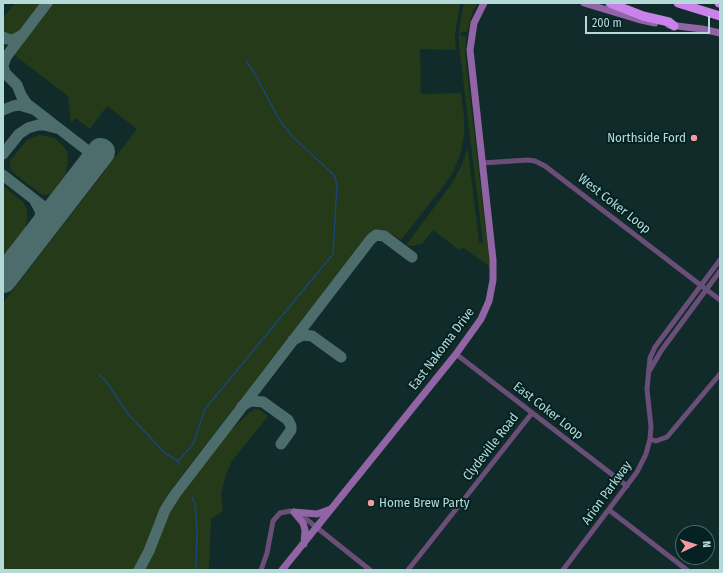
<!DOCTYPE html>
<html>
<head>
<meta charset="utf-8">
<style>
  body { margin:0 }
  #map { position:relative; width:723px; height:573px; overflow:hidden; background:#112b2b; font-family:"Fira Sans Condensed",sans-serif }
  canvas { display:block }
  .frame { position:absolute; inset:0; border:4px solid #b3dad9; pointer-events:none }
  .north { position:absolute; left:675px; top:525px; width:40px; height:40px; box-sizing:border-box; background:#062121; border:1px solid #4b6b6b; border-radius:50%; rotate:86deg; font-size:11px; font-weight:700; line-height:16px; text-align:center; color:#b3dad9 }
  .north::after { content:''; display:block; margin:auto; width:14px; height:18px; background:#f49aa1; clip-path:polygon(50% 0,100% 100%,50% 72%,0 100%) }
  .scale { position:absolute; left:585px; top:16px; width:125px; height:18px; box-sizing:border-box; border:2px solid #b3dad9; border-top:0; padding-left:5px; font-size:12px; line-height:14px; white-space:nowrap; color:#b3dad9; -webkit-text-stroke:3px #062121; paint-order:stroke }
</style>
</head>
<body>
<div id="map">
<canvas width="723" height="573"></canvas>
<div class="frame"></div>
<div class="north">N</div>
<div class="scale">200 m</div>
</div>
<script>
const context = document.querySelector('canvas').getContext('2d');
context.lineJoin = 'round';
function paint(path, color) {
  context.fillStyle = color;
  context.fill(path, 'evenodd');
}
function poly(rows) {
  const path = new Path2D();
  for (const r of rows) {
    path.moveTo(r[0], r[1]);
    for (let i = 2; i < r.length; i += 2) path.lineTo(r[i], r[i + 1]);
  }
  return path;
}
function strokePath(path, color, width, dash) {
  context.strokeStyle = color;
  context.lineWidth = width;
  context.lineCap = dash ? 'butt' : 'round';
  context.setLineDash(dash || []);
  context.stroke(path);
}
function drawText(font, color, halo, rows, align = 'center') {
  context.font = font + ' "Fira Sans Condensed",sans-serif';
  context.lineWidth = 4;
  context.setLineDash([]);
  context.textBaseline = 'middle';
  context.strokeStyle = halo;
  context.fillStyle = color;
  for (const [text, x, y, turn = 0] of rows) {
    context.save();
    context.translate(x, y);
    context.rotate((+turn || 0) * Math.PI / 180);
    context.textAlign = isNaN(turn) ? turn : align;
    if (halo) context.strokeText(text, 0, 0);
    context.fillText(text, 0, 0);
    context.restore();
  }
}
paint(poly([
  [15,3,43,3,20,32,14,36,9,36,3,32,3,18],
  [52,3,460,3,455,35,456,50,420,49,421,94,461,93,464,117,464,135,461,152,454,170,445,184,401,240,388,232,382,230,375,231,368,235,173,487,154,523,142,555,133,570,3,570,3,303,137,129,107,106,90,129,75,118,71,123,68,96,13,54],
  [464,3,478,3,473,11,467,32,461,32,460,35,466,37,465,54,490,267,462,247,459,250,433,230,422,244,412,246,406,245,453,182,462,164,467,150,468,150,479,242,483,243,459,46,459,30],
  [39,135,55,138,62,145,67,152,68,161,65,176,51,194,46,195,41,194,11,171,10,166,10,160,28,139],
  [3,186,23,202,27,210,27,220,25,228,3,257],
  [255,409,260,410,268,416,232,461,226,474,221,494,223,511,211,519,209,570,145,570,152,558,169,512,180,495,227,433,250,412]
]), '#253a18');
strokePath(poly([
  [99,375,105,380,129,415,165,453,178,461,179,465],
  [178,461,193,444,205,409,333,254,337,185,334,175,293,137,280,121,255,74,246,61],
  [192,497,195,504,197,528,196,570]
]), '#1a4579', 1.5);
strokePath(poly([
  [3,37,7,39,13,40,22,35],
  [6,57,3,66,5,73,17,85,21,95,26,103,97,158],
  [3,61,47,3],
  [3,110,13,106,19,105,33,109],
  [3,154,19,134,28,128,38,125,45,125,56,128],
  [3,175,53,214],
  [34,239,40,228,41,221,40,210,35,201],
  [293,340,303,335,312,336,341,357],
  [242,406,251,401,263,402,288,420,291,426,291,430,281,444],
  [139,570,149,551,165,510,176,493,371,239,376,235,384,236,412,257]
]), '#4d6c6c', 11);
strokePath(poly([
  [3,279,101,152]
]), '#4d6c6c', 28);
strokePath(poly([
  [482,163,528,160,535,161,545,166,720,300],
  [456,354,627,486],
  [650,370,661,351,720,271],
  [650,439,656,441,667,437,720,374],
  [609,510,687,570],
  [261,570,267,553,273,521,280,513,290,511,301,515,370,570],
  [408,570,532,413],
  [563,570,637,472,646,454,650,439,651,427,647,389,650,358,655,347,720,260]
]), '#6a4e77', 5);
strokePath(poly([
  [584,3,637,19,655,23],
  [669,25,702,29,720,33],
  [294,512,317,514,331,509],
  [294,512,303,523,305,530,304,544],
  [282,570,456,354,481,319,489,301,493,280,493,260,470,50,474,23,484,3]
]), '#9164a5', 7);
strokePath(poly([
  [610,3,643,16,669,22,674,26],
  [678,3,720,16],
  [719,3,720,3]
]), '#c982e9', 9);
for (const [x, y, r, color] of [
  [694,138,4,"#f49aa1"],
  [371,503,4,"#f49aa1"]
]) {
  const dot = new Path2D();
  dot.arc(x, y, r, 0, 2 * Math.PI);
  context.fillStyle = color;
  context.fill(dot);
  strokePath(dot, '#062121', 1.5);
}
drawText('13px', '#b3dad9', '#062121', [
  ["Northside Ford",686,138],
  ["Home Brew Party",379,503,"left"]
], 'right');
drawText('13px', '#b3dad9', '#062121', [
  ["West Coker Loop",614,204,38],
  ["East Nakoma Drive",442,349,-53],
  ["East Coker Loop",548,411,38],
  ["Clydeville Road",491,447,-52],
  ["Arion Parkway",607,493,-54]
]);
</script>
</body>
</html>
